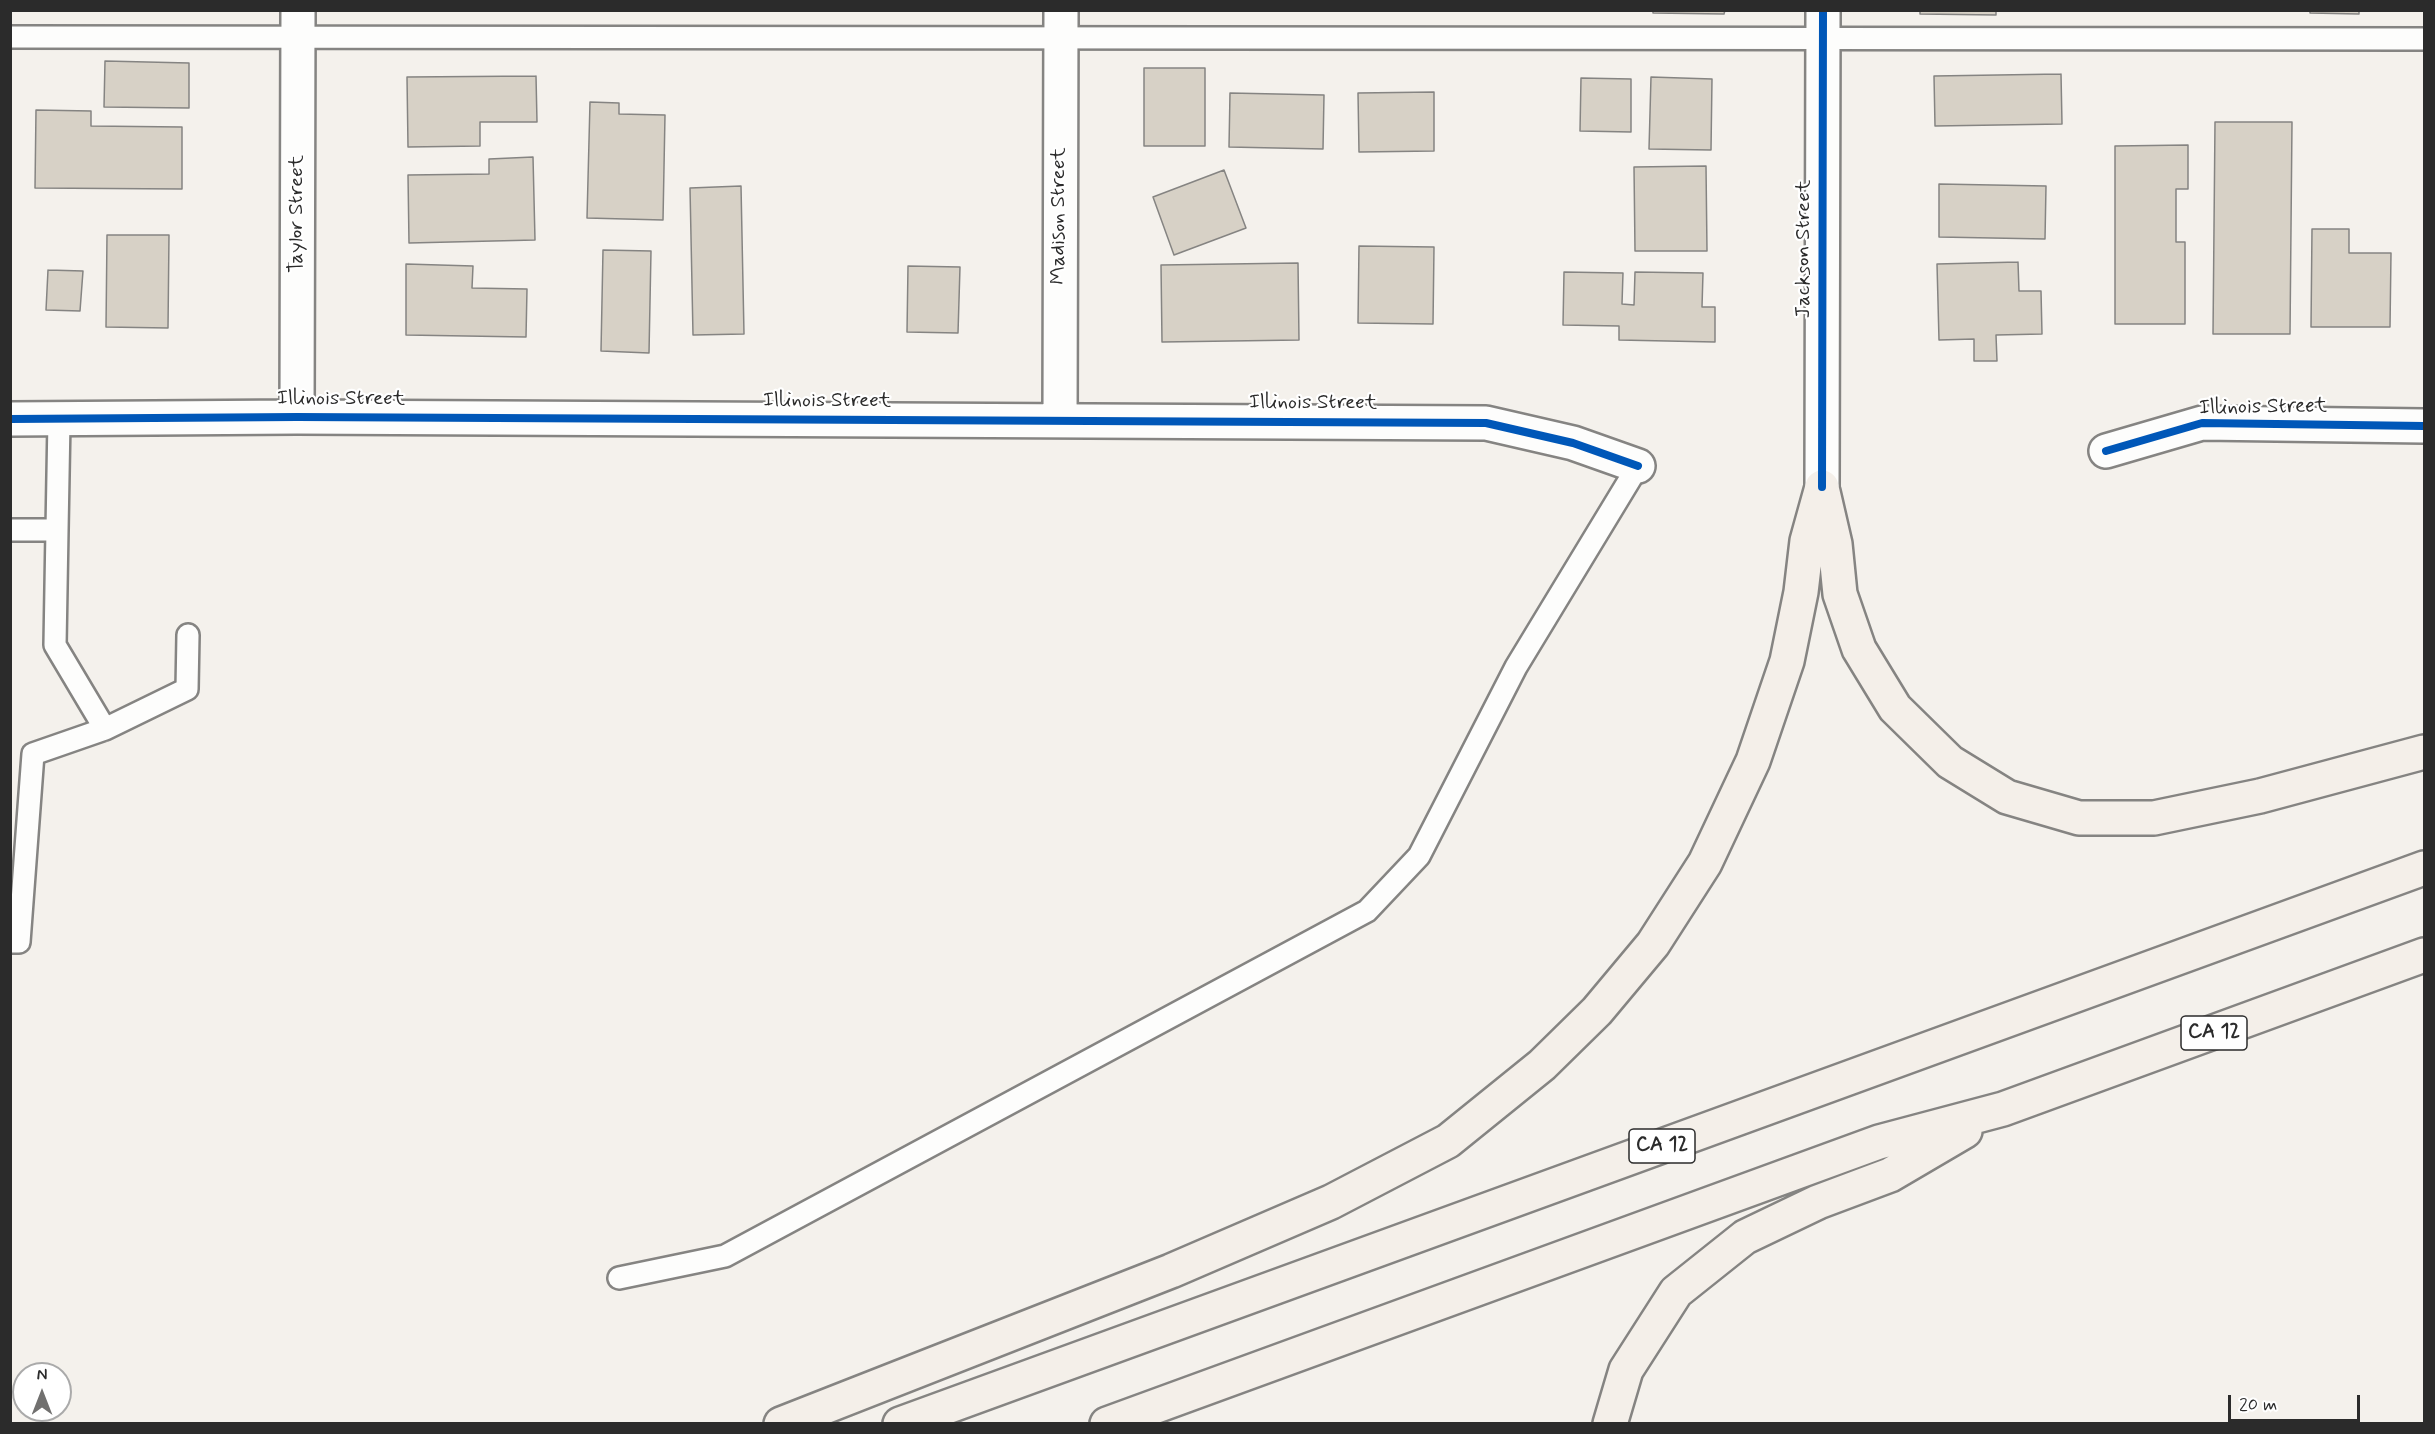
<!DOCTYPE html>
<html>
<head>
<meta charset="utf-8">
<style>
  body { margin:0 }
  #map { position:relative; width:2435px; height:1434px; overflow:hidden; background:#f4f1ec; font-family:Mynerve,sans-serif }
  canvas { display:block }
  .frame { position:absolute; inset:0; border:12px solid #2b2b2b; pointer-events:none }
  .north { position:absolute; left:12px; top:1362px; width:60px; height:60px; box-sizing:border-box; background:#fff; border:2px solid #aaa; border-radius:50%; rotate:0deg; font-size:16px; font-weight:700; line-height:24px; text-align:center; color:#2b2b2b }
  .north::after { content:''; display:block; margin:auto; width:21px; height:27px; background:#71706f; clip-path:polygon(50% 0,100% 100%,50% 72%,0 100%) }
  .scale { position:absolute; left:2228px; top:1395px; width:132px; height:27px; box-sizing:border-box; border:3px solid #2b2b2b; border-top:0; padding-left:8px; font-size:18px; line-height:21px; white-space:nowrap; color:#2b2b2b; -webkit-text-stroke:4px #fff; paint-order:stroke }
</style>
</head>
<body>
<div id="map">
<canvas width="2435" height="1434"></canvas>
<div class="frame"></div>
<div class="north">N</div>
<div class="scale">20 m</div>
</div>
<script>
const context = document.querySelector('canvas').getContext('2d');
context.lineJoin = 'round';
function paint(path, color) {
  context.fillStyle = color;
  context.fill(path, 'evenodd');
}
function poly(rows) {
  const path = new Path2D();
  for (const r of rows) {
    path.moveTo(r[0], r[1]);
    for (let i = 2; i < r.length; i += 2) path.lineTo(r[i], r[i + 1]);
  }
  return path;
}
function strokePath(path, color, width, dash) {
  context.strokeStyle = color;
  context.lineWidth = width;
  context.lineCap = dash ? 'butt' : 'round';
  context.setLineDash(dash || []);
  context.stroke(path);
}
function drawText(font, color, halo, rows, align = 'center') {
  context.font = font + ' Mynerve,sans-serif';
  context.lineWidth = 4.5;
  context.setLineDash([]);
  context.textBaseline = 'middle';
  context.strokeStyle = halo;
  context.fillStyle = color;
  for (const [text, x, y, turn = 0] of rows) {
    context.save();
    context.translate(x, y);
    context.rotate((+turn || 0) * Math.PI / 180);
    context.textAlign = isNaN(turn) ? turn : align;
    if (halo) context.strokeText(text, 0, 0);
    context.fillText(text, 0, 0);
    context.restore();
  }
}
const building = poly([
  [1653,10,1725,10,1724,14,1653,13,1653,10],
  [1920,10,1996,10,1996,15,1920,14,1920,10],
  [2310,10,2359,10,2359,14,2310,13,2310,10],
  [105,61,189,63,189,108,104,107,105,61],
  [1144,68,1205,68,1205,146,1144,146,1144,68],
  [2061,74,2062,124,1935,126,1934,76,2061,74],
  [536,76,537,122,480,122,480,146,408,147,407,77,536,76],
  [1651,77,1712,79,1711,150,1649,149,1651,77],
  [1581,78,1631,79,1631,132,1580,131,1581,78],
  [1434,92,1434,151,1359,152,1358,93,1434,92],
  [1230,93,1324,95,1323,149,1229,147,1230,93],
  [590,102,619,103,619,114,665,115,663,220,587,218,590,102],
  [36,110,91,111,91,126,182,127,182,189,35,188,36,110],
  [2215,122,2292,122,2290,334,2213,334,2215,122],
  [2188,145,2188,189,2176,189,2176,242,2185,242,2185,324,2115,324,2115,146,2188,145],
  [533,157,535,240,409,243,408,175,489,174,489,159,533,157],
  [1706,166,1707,251,1635,251,1634,167,1706,166],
  [1224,170,1246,228,1174,255,1153,197,1224,170],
  [1939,184,2046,186,2045,239,1939,237,1939,184],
  [741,186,744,334,693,335,690,188,741,186],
  [2312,229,2349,229,2349,253,2391,253,2390,327,2311,327,2312,229],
  [107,235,169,235,168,328,106,327,107,235],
  [1359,246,1434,247,1433,324,1358,323,1359,246],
  [603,250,651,251,649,353,601,351,603,250],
  [2018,262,2019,291,2041,291,2042,334,1996,335,1997,361,1974,361,1974,339,1939,340,1937,264,2018,262],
  [1298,263,1299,340,1162,342,1161,265,1298,263],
  [406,264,473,266,472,288,527,289,526,337,406,335,406,264],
  [908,266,960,267,958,333,907,332,908,266],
  [48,270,83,271,80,311,46,310,48,270],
  [1564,272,1623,273,1622,304,1634,305,1635,272,1703,273,1702,307,1715,307,1715,342,1619,340,1619,326,1563,325,1564,272]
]);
paint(building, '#d7d1c6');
strokePath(building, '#858482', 1.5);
const service = poly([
  [10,37,2424,39],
  [10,530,57,530,59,420],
  [57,530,55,645,105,729,187,689,188,635],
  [10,942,19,942,33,754,105,729],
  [619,1278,725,1256,1367,911,1419,856,1516,667,1638,466]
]);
const minor = poly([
  [297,417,298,10],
  [10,419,297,417,1486,423,1573,443,1638,466],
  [1060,421,1061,10],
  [2106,451,2202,423,2424,426]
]);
const tertiary = poly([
  [1822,487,1823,10]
]);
const trunk = poly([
  [1823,492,1835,544,1840,594,1859,649,1895,708,1950,762,2007,797,2079,818,2154,818,2260,796,2424,752],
  [781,1424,1171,1271,1331,1202,1448,1141,1542,1065,1597,1011,1653,944,1705,863,1753,761,1787,661,1801,592,1807,541,1822,487],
  [900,1424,2424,868],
  [1107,1424,1879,1142,2003,1109,2424,955],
  [1610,1424,1626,1370,1676,1292,1745,1237,1818,1202,1890,1175,1965,1131]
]);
strokePath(service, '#858482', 26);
strokePath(minor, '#858482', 38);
strokePath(tertiary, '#858482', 38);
strokePath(trunk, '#858482', 38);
strokePath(service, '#fdfdfc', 21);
strokePath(minor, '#fdfdfc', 33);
strokePath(tertiary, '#fdfdfc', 33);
strokePath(trunk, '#f4efe9', 33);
strokePath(poly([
  [10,419,297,417,1486,423,1573,443,1638,466],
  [2106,451,2202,423,2424,426],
  [1822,487,1823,10]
]), '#0057b8', 8);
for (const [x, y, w] of [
  [2214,1033,66],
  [1662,1146,66]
]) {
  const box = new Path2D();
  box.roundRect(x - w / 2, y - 17, w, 34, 4.5);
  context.fillStyle = '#fff';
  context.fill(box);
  strokePath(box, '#2b2b2b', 1.5);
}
drawText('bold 20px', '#2b2b2b', null, [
  ["CA 12",2214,1033],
  ["CA 12",1662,1146]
]);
drawText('21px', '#2b2b2b', '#fff', [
  ["Taylor Street",298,214,-90],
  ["Madison Street",1060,216,-90],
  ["Jackson Street",1805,249,-90],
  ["Illinois Street",341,400],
  ["Illinois Street",827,402],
  ["Illinois Street",1313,404],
  ["Illinois Street",2263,408,-1]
]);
</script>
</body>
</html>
